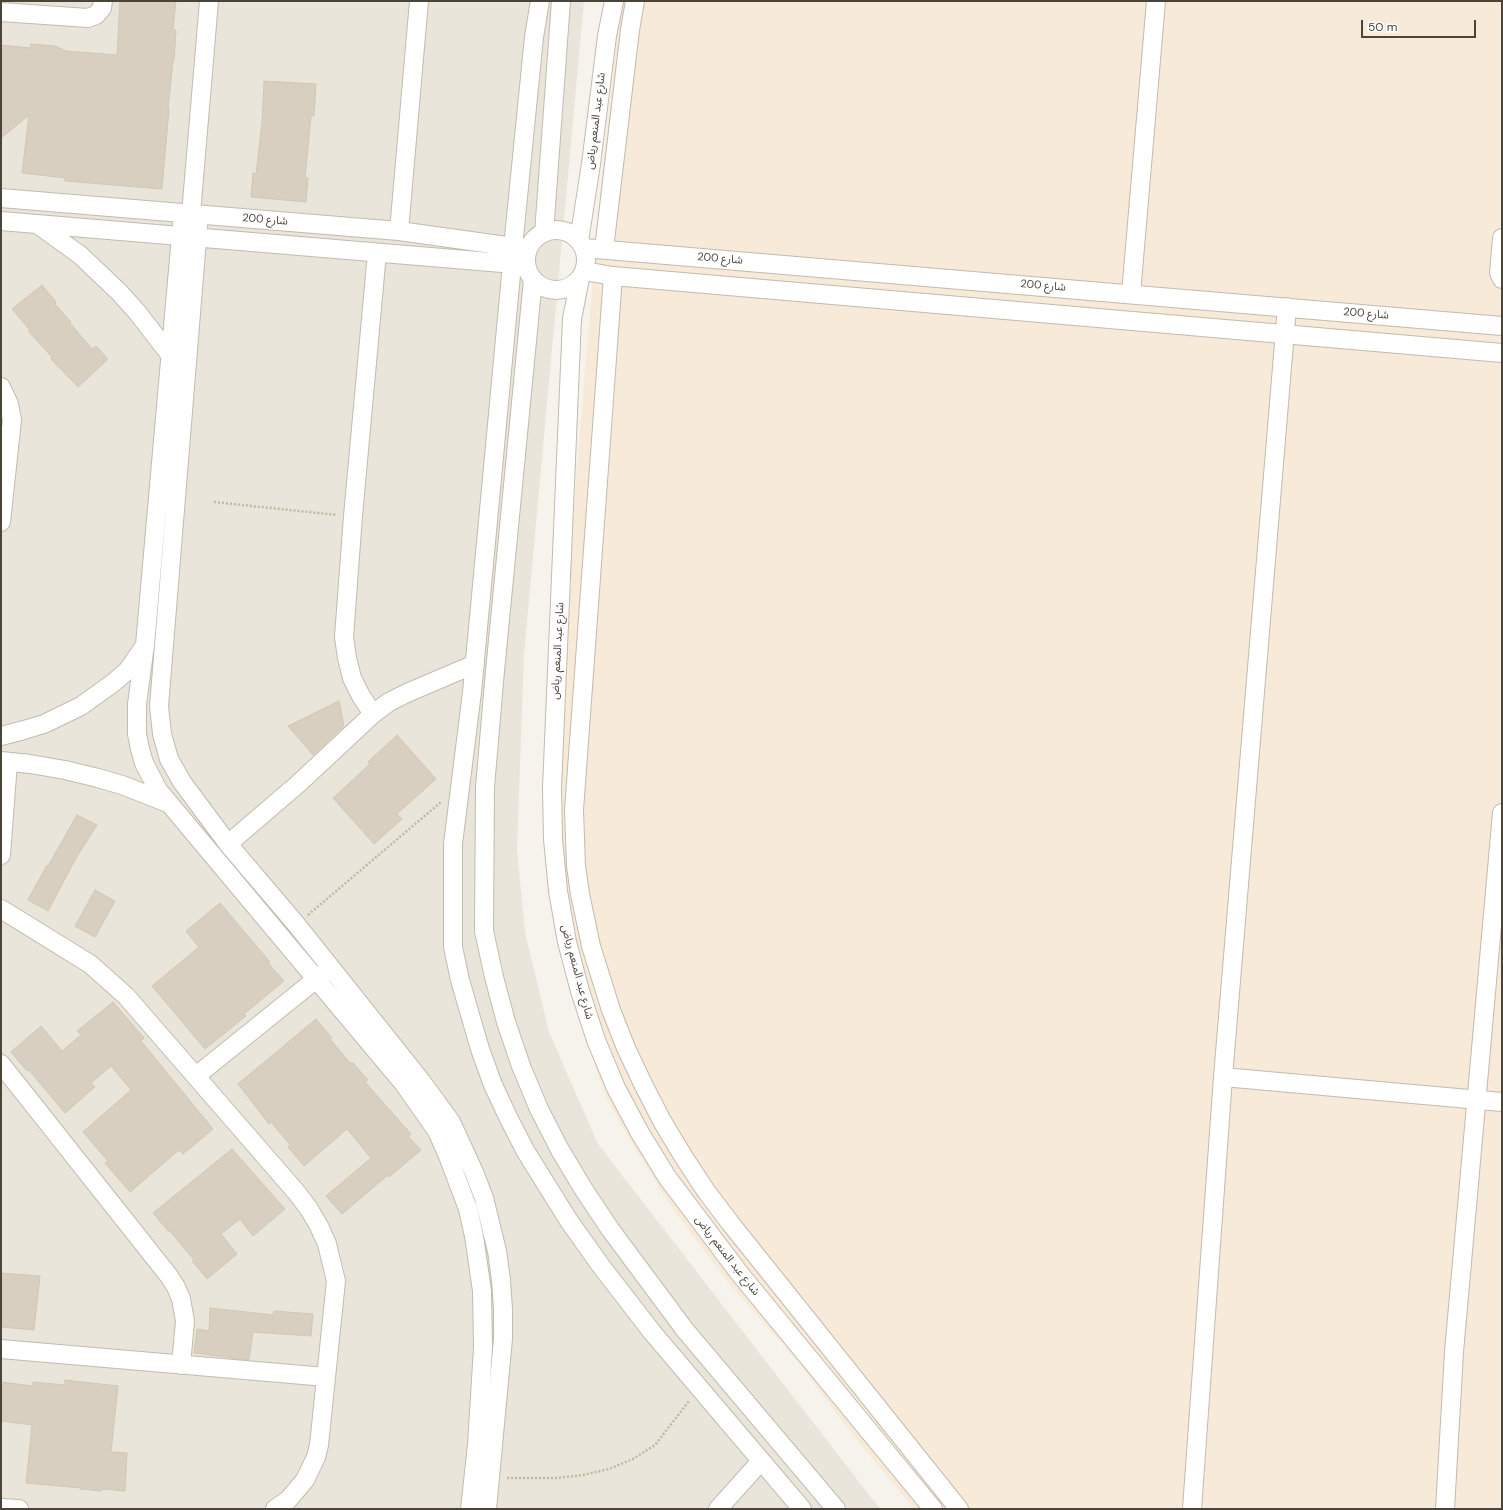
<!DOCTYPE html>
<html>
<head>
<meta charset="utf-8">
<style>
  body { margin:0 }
  #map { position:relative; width:1503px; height:1510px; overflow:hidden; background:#f6f3ec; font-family:"DM Sans",sans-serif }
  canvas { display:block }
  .frame { position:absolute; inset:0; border:2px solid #4b4439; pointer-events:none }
  .scale { position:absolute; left:1361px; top:20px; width:115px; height:18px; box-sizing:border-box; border:2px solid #4b4439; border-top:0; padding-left:5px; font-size:12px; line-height:14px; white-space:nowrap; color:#4b4439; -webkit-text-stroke:3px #fff; paint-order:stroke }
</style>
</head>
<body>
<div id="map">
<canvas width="1503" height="1510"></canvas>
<div class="frame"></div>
<div class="scale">50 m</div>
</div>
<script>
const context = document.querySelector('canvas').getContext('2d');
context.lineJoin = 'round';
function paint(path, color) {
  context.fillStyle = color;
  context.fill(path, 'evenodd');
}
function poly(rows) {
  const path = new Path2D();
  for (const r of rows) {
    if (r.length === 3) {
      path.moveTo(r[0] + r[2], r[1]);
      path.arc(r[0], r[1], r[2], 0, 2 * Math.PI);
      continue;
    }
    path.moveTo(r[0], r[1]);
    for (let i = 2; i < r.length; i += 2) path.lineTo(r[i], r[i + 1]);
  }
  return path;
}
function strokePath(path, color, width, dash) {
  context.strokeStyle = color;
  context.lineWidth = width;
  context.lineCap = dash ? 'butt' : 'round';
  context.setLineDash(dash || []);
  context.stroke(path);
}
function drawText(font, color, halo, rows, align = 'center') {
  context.font = font + ' "DM Sans","Noto Sans Arabic",sans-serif';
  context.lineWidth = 3;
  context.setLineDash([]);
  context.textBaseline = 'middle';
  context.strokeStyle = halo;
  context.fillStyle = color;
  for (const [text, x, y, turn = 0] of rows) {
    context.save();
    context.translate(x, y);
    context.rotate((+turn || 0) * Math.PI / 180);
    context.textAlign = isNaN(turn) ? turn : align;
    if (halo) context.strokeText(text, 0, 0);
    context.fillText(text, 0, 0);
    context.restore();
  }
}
paint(poly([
  [1,1,584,1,524,654,517,850,525,932,549,1032,598,1144,880,1509,1,1509]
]), '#eae5da');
paint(poly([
  [624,1,1502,1,1502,1509,914,1509,845,1425,798,1362,728,1282,695,1239,663,1194,621,1125,606,1097,588,1045,568,977,550,789,599,205,618,27]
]), '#f7ead8');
paint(poly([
  [35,1,83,1,83,6]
]), '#e5e3e0');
const building = poly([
  [120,1,176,1,173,30,176,30,174,61,173,61,168,109,169,109,162,189,65,181,65,178,22,173,29,115,1,138,1,45,30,48,31,44,55,46,66,51,117,55,120,1],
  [264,81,316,84,314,116,311,116,305,178,308,178,306,202,251,197,253,173,256,174,262,123,264,81],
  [42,285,56,302,55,304,71,322,70,323,92,349,96,346,108,359,78,387,51,359,52,357,28,331,30,330,12,309,42,285],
  [339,701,344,726,313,755,288,726,339,701],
  [397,735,436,779,397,814,402,819,374,844,333,798,370,764,368,762,397,735],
  [77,815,97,825,76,858,48,911,28,900,47,865,48,866,77,815],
  [95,890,115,901,95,937,75,926,95,890],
  [220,903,270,962,268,963,284,981,244,1014,246,1016,205,1049,152,986,199,947,186,931,220,903],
  [113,1002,144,1038,141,1041,213,1129,183,1154,179,1150,130,1192,105,1163,108,1161,83,1132,131,1090,111,1066,91,1083,95,1087,65,1113,29,1070,27,1071,11,1052,41,1026,62,1051,81,1035,77,1031,113,1002],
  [316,1019,332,1038,330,1039,351,1064,352,1062,368,1080,365,1082,411,1134,408,1136,421,1150,389,1177,388,1175,342,1214,326,1196,371,1158,347,1129,304,1166,288,1147,290,1145,271,1122,269,1124,238,1084,316,1019],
  [232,1149,285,1209,253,1236,240,1219,221,1234,237,1254,207,1279,192,1261,194,1260,170,1231,169,1232,153,1213,232,1149],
  [1,1273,40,1276,34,1330,1,1327,1,1273],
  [210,1308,273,1315,274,1311,313,1314,311,1336,253,1332,249,1360,194,1353,197,1329,209,1331,210,1308],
  [65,1380,118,1386,111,1452,127,1453,125,1491,102,1489,101,1491,80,1489,81,1488,26,1483,32,1425,1,1421,1,1382,33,1386,33,1382,65,1385,65,1380]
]);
paint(building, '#d8cfc1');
strokePath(building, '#d3c7b4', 1);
const minor = poly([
  [1,12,88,18,96,15,102,8,103,1],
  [1,198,399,231,528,249],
  [183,213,145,645,137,704,137,734,140,749,144,763,158,790,404,1084,437,1131,448,1156,468,1209,474,1236,482,1291,483,1347,477,1445,470,1509],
  [191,214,209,1],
  [199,215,164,645,159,706,162,734,169,759,182,782,228,844,296,924,422,1082,451,1122,474,1172,484,1198,497,1251,501,1280,503,1309,503,1339,487,1509],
  [1,221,526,265],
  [37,224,80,255,119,292,137,312,171,356],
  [556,260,30],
  [399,231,419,1],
  [544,233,561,1],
  [1502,238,1499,273,1502,279],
  [579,241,591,164,607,36,614,1],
  [513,247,534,37,540,1],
  [584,248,1502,326],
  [604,249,630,30,635,1],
  [512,264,472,692,453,844,453,947,460,980,480,1049,493,1085,509,1119,526,1152,569,1221,601,1266,652,1332,802,1509],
  [584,271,613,276,1502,353],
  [613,276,574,810,576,866,580,894,591,946,611,1010,626,1048,643,1084,662,1121,683,1156,706,1191,731,1224,959,1509],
  [580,278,572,319,552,788,553,839,558,891,567,942,580,991,596,1040,616,1088,640,1133,667,1177,740,1274,933,1509],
  [533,279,495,671,485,787,484,931,494,977,506,1022,521,1066,539,1109,560,1150,584,1190,610,1229,685,1330,836,1509],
  [1131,294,1156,1],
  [1,387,9,404,12,420,1,522],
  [373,714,361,696,352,678,347,658,344,637,353,516,377,253],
  [1,736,24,730,44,724,81,706,113,683,128,670,144,647],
  [1,761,30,764,65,770,98,778,122,785,168,803],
  [228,844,298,784,373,714,389,702,407,693,475,664],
  [1,855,8,762],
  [1,909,90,964,126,996,297,1193,309,1209,319,1226,327,1244,336,1281,319,1445,316,1457,305,1480,288,1500,275,1509],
  [1,1064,169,1276,176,1287,181,1299,185,1321,181,1365],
  [196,1076,325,972],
  [1223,1077,1502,1102],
  [1,1349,326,1377],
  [1,1508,19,1509],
  [718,1509,761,1461],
  [1192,1509,1223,1077,1287,307],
  [1445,1509,1454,1352,1502,813]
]);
strokePath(minor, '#c2bbae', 20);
strokePath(poly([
  [214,502,337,515],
  [308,915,441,802],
  [507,1478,557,1478,583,1475,609,1469,633,1459,655,1445,689,1401]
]), '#c4b79f', 2.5, [2, 2]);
strokePath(minor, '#fff', 18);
drawText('11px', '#4b4439', '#fff', [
  ["شارع عبد المنعم رياض",596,121,-83],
  ["شارع 200",265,220,5],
  ["شارع 200",720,259,5],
  ["شارع 200",1043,286,5],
  ["شارع 200",1366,314,5],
  ["شارع عبد المنعم رياض",558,651,-87],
  ["شارع عبد المنعم رياض",577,972,75],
  ["شارع عبد المنعم رياض",727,1256,52]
]);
</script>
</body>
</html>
